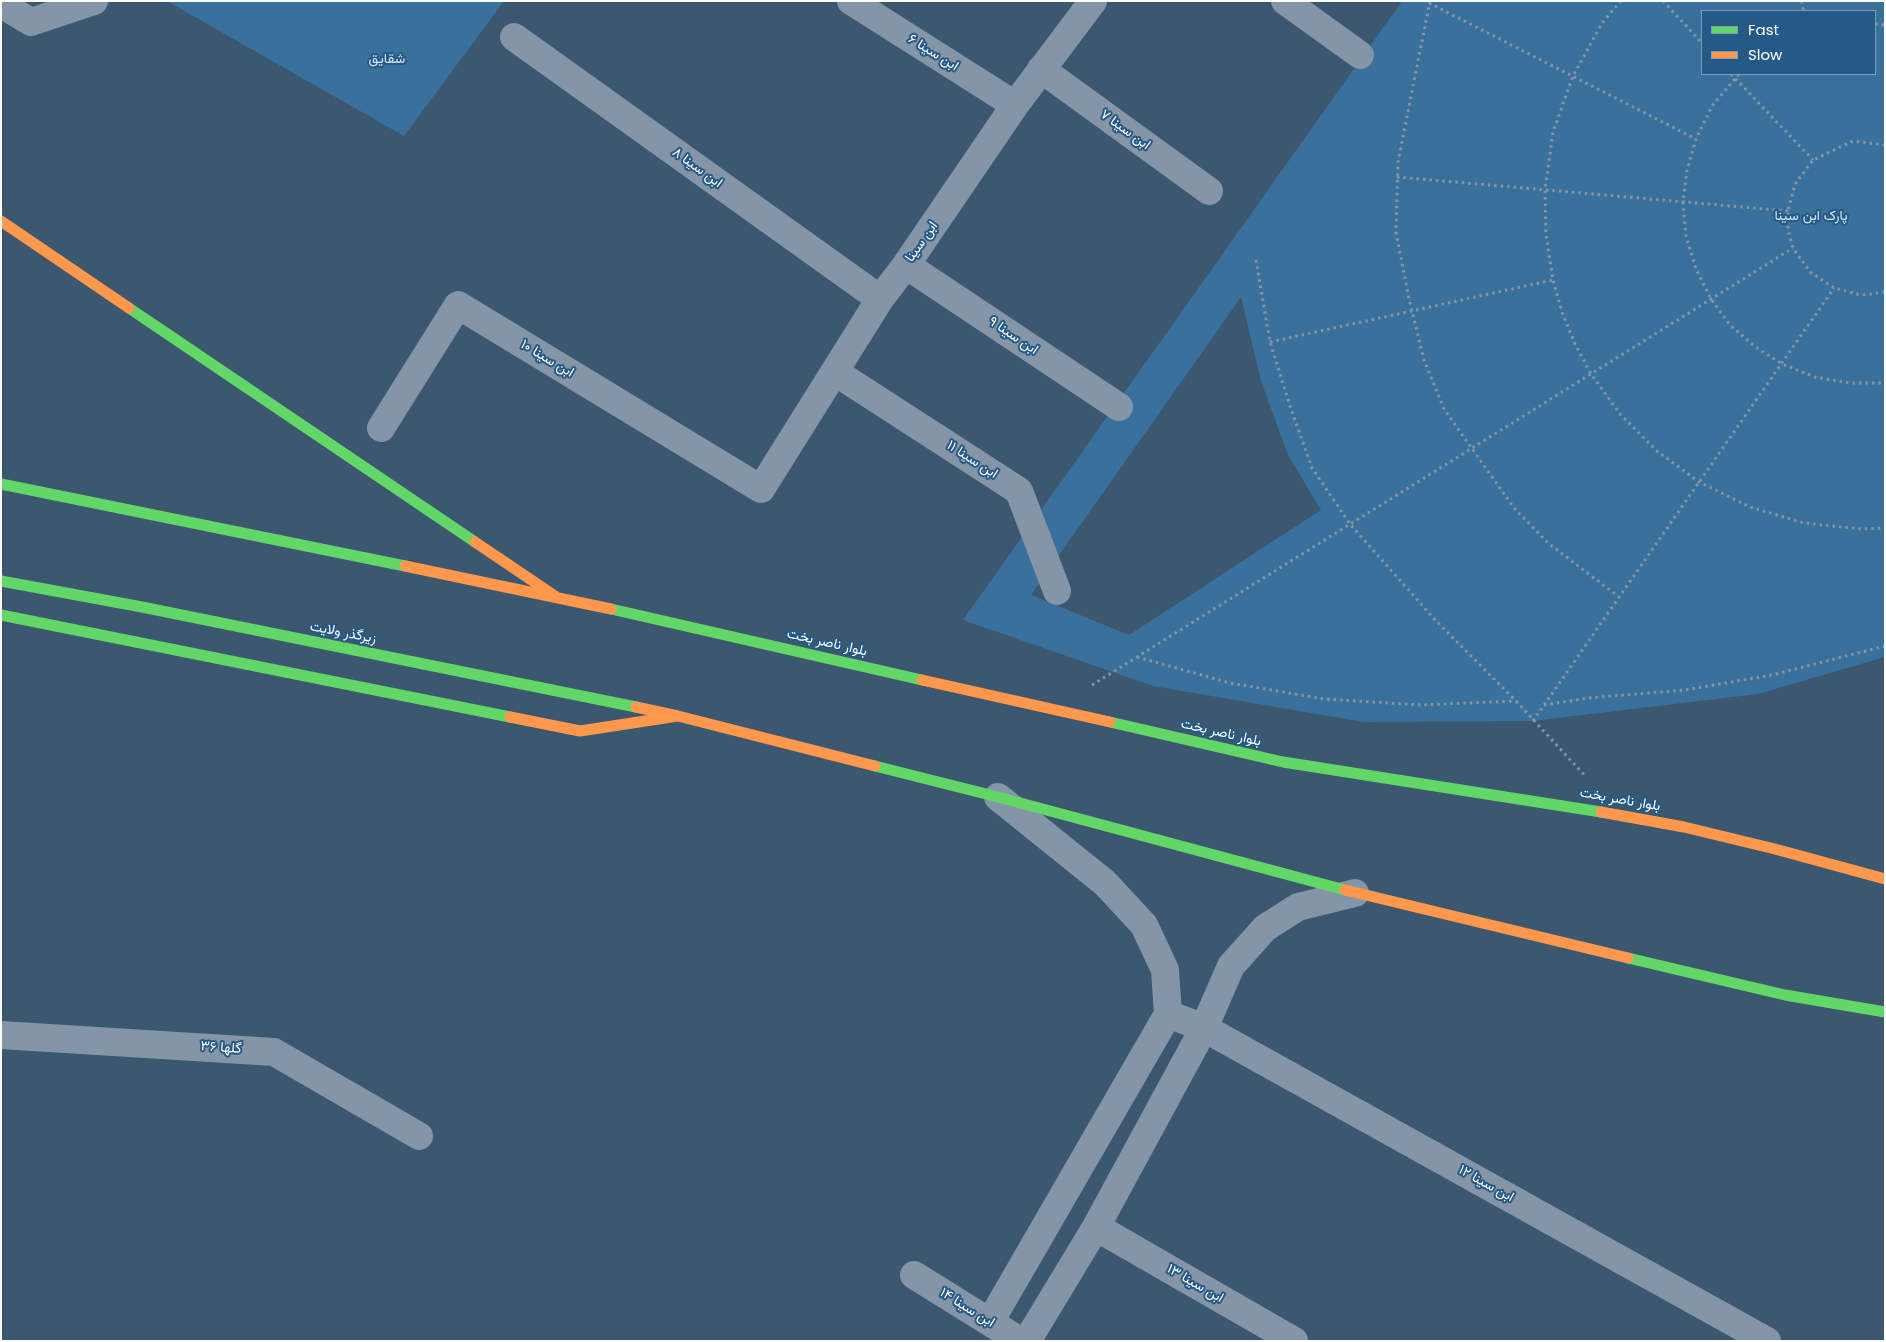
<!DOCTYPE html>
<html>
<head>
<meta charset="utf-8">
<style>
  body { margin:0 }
  #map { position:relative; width:1886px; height:1342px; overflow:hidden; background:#3c5870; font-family:Poppins,sans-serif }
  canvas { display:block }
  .frame { position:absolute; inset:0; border:2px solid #fff; pointer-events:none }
  .legend { position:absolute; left:1701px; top:10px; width:175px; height:65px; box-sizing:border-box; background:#265a86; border:1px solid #7d9cb6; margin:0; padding:6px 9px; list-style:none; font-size:15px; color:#fff }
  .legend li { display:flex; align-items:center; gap:10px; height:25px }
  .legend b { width:25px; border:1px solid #7d9cb6 }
</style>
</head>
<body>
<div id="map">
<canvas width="1886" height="1342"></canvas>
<div class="frame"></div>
<ul class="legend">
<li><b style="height:6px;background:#63d668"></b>Fast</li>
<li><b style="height:6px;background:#ff974d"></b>Slow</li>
</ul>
</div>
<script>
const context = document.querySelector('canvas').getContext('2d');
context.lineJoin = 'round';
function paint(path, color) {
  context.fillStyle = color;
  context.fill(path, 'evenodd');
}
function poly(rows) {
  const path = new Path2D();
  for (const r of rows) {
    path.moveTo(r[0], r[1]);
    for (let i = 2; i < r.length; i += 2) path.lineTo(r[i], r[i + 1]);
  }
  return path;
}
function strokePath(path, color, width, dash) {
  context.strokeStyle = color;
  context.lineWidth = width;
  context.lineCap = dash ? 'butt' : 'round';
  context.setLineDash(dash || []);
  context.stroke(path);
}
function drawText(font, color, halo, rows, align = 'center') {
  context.font = font + ' Poppins,Vazirmatn,sans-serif';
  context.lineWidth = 4;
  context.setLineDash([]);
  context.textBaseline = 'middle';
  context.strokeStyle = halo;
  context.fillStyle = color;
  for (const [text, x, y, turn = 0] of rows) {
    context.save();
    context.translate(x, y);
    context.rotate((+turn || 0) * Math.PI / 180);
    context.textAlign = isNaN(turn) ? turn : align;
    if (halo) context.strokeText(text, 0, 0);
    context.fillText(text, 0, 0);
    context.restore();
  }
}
paint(poly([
  [167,1,504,1,404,136],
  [1402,1,1885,1,1885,657,1758,694,1532,721,1364,722,1153,686,963,620],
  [1702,11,1875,11,1875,74,1702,74],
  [1241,297,1261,381,1288,455,1321,510,1129,635,1031,595]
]), '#3a709c');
strokePath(poly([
  [1430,1,1398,162,1396,232,1409,299,1424,360,1444,409,1514,508,1548,543,1619,597],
  [1621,1,1602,23,1573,76,1553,132,1545,190,1546,235,1553,280,1562,312,1575,344,1591,374,1621,415,1657,451,1699,482,1750,507,1804,523,1861,529,1885,528],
  [1663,1,1702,43],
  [1801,1,1804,11],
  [1429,3,1696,139],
  [1875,24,1885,25],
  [1731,74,1813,160],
  [1739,74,1712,106,1696,139,1687,170,1683,202,1686,236,1696,269,1711,299,1730,325,1754,346,1782,364,1815,377,1850,383,1885,383],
  [1885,145,1853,141,1813,160,1795,184,1788,211,1788,230,1793,248,1810,272,1834,288,1861,295,1885,292],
  [1397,177,1788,211],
  [1256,260,1270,342,1292,412,1312,468,1350,524,1437,622,1516,701,1586,777],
  [1270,342,1553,280],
  [1137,657,1230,683,1324,699,1420,705,1515,701],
  [1092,685,1793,248],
  [1544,705,1588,698,1685,690,1772,675,1885,646],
  [1533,721,1834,288]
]), '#8395a6', 3, [2.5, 4]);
strokePath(poly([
  [851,1,1015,105],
  [1285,1,1360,55],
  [1,4,31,22],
  [31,22,94,1],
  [514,37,880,299],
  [1041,69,1209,191],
  [906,265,1119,407],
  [835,372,1019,491,1057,591],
  [381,428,458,305,761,489,880,299,906,265,1015,105,1093,1],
  [1168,1014,1204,1028,1767,1341],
  [1,1035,274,1052,419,1136],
  [1096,1227,1294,1341],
  [914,1275,1020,1341],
  [990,1322,1168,1014,1165,970,1144,925,1105,883,998,797],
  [1027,1341,1096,1227,1204,1028,1231,966,1265,928,1298,907,1355,893]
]), '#8395a6', 28);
strokePath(poly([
  [129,308,475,542],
  [1,484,405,566],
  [1,581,142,607,636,707],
  [611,609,922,680],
  [1,615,510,717],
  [1110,722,1283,762,1601,812],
  [875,766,998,797,1345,890],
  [1628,958,1785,995,1885,1012]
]), '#63d668', 11);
strokePath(poly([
  [1,221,129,308],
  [475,542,555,596],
  [405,566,611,609],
  [922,680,1110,722],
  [636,707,678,716,875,766],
  [510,717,580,731,678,716],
  [1601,812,1684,827,1775,849,1885,879],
  [1345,890,1628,958]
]), '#ff974d', 11);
drawText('14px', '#fff', '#265a86', [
  ["ابن سینا ۶",933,53,32],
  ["ابن سینا ۷",1125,130,36],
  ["ابن سینا ۸",697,168,36],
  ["ابن سینا",922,242,-55],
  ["ابن سینا ۹",1013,336,34],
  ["ابن سینا ۱۰",547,359,31],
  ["ابن سینا ۱۱",972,460,33],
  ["زیرگذر ولایت",343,633,11],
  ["بلوار ناصر بخت",827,643,13],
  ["بلوار ناصر بخت",1221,733,13],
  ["بلوار ناصر بخت",1620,800,10],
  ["۳۶ گلها",221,1048,4],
  ["ابن سینا ۱۲",1486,1184,29],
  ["ابن سینا ۱۳",1195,1284,30],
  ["ابن سینا ۱۴",967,1308,32]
]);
drawText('14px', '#d5e7f7', '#265a86', [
  ["شقایق",387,59],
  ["پارک ابن سینا",1811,216]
]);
</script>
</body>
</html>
